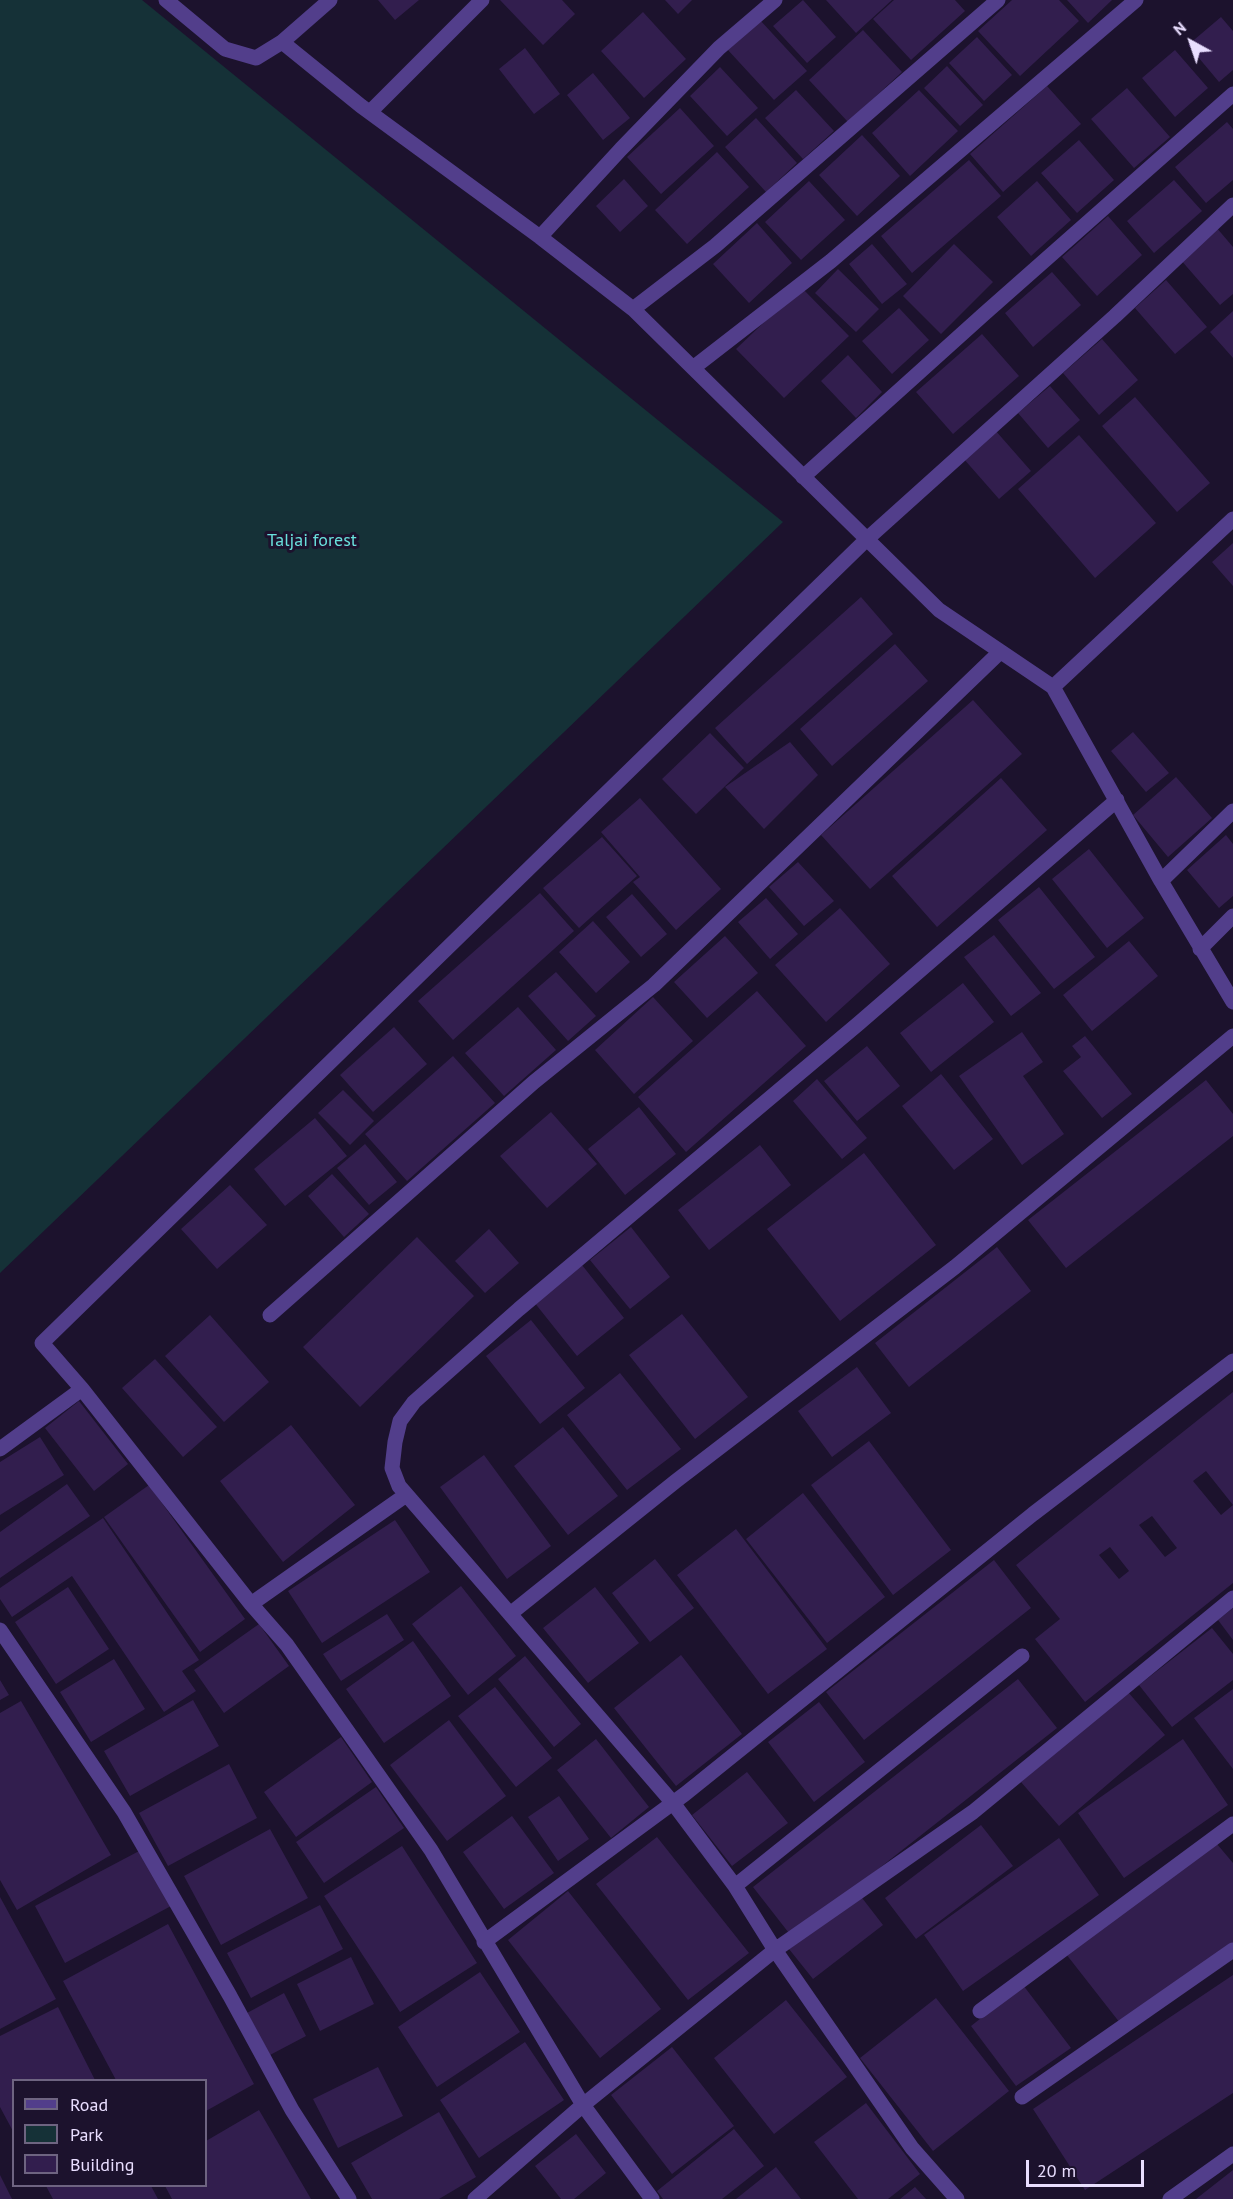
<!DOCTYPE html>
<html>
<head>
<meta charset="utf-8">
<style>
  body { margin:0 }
  #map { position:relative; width:1233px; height:2199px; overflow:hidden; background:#1c122d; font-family:"PT Sans",sans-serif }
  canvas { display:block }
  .legend { position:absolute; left:12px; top:2079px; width:195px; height:108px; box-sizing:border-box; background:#1c122d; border:2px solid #6e6481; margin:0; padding:8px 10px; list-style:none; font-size:18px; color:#e9deff }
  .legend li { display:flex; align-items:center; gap:12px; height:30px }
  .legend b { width:30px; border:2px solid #6e6481 }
  .north { position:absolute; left:1161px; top:12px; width:60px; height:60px; -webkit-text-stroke:4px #1c122d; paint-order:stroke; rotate:320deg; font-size:16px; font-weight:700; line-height:24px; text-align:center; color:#e9deff }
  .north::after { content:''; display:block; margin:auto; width:21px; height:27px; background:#e9deff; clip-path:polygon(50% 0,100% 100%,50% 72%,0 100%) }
  .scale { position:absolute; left:1026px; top:2160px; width:118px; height:27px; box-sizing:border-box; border:3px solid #e9deff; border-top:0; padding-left:8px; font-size:18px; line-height:21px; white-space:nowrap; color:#e9deff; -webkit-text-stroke:4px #1c122d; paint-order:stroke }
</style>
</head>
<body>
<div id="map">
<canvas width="1233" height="2199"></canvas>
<ul class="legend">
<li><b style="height:8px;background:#523e8b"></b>Road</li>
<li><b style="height:16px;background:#153137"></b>Park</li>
<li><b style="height:16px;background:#321e4e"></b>Building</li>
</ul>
<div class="north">N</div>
<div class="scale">20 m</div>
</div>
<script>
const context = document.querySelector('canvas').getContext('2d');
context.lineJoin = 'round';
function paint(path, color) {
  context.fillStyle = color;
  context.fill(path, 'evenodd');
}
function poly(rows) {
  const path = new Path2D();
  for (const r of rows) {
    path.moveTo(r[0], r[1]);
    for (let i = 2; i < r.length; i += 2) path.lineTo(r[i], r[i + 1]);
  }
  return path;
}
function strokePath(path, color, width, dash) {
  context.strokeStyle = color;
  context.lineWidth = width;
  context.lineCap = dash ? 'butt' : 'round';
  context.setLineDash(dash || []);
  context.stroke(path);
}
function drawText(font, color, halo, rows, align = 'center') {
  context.font = font + ' "PT Sans",sans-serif';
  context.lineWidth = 6;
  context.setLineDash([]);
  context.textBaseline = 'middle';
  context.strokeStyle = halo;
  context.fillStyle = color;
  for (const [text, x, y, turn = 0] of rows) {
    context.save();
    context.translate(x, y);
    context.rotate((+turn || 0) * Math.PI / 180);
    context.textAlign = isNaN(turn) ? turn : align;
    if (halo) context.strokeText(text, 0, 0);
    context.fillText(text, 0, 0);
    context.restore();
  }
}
paint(poly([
  [0,0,142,0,783,522,0,1273]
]), '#153137');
paint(poly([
  [378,0,419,0,395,20],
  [500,0,562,0,575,14,543,45],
  [665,0,692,0,678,14],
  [803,0,836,37,807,63,773,26],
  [826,0,892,0,856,33],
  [894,0,955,0,965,11,911,60,873,19],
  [1012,0,1059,0,1079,21,1020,76,978,31],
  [1067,0,1112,0,1088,23],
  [643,12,686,59,644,98,601,51],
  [1221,17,1233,31,1233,70,1219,82,1188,45],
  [760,20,807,71,774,100,727,49],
  [863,30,902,72,848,122,809,80],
  [977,37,1012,75,984,101,949,63],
  [525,48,560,94,534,114,499,69],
  [1175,50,1208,88,1175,117,1142,78],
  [947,66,983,105,960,126,924,88],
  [720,67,758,108,727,136,690,96],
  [593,73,630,118,603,140,567,95],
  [1047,86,1081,124,1003,192,970,154],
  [1127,88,1170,137,1134,168,1091,119],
  [796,90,834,131,803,159,765,118],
  [919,90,958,131,910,176,872,133],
  [680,108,714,146,661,194,627,157],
  [756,118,797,163,766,192,725,147],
  [1227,122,1233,129,1233,180,1206,203,1175,167],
  [862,135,900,176,857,216,819,175],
  [1079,140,1114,180,1077,213,1041,173],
  [717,152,749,187,687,244,655,210],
  [969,160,1001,196,912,273,881,236],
  [624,179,648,206,620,232,596,206],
  [1174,180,1202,211,1154,253,1127,221],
  [809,181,845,220,801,260,765,222],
  [1037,181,1071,220,1031,256,997,217],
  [1108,216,1142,255,1097,296,1062,257],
  [757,223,792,263,749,303,713,264],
  [1216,227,1233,247,1233,294,1220,305,1180,259],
  [872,244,907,284,882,304,849,264],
  [954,244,993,282,941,334,903,296],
  [838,269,879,309,856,332,815,293],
  [1052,272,1081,305,1033,347,1005,313],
  [1166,280,1207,327,1175,354,1135,308],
  [801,287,849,336,784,398,736,349],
  [899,308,929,340,892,374,862,341],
  [1233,311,1233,358,1210,332],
  [982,334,1019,376,953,434,916,392],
  [1102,339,1138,380,1099,415,1063,373],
  [848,355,882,392,856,418,821,381],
  [1050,386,1080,420,1048,448,1018,413],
  [1135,397,1210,483,1177,512,1102,426],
  [995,430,1031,471,999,499,963,458],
  [1079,435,1156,523,1095,578,1018,489],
  [1233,543,1233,586,1212,562],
  [861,597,893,634,747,764,715,728],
  [895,644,928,681,832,766,800,729],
  [973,700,1022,754,870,889,821,835],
  [1133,732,1169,773,1146,792,1111,751],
  [710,733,744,768,696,814,662,779],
  [790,742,818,775,764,829,725,787],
  [1176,777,1212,818,1168,857,1133,815],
  [1001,778,1047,830,937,927,892,876],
  [640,798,721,889,676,930,633,882,640,877,601,832],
  [1226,835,1233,844,1233,896,1219,908,1187,870],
  [602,837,637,876,579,928,543,888],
  [1089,849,1144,918,1107,948,1052,879],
  [798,862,834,901,804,926,769,887],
  [1039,887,1095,957,1054,989,998,920],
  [540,893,574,931,453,1040,418,1001],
  [632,894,667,934,641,957,606,917],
  [766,898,798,934,770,959,738,922],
  [840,908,890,964,826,1022,775,965],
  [593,921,630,962,596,993,559,952],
  [994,935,1041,993,1011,1016,964,957],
  [725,936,758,973,707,1018,674,982],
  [1129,941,1158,976,1092,1031,1063,995],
  [556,972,596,1016,568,1041,528,996],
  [963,983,994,1022,931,1072,900,1033],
  [757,991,806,1046,686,1152,638,1097],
  [653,997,693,1041,634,1094,595,1050],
  [518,1007,556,1050,504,1096,465,1053],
  [394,1027,427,1064,373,1112,340,1075],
  [1022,1032,1043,1062,1023,1076,1064,1134,1022,1165,959,1076],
  [1085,1036,1132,1094,1102,1118,1063,1071,1081,1057,1072,1046],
  [867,1046,900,1086,857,1121,824,1081],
  [453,1056,495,1103,407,1181,365,1134],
  [941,1074,993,1139,954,1170,902,1106],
  [817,1079,867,1138,842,1159,793,1101],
  [1206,1080,1233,1114,1233,1136,1066,1268,1028,1220],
  [343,1090,374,1121,350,1145,318,1113],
  [639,1107,676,1154,625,1195,588,1149],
  [551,1112,597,1164,547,1208,500,1156],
  [315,1118,347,1156,285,1206,254,1169],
  [365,1144,397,1182,369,1205,337,1168],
  [760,1145,791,1185,709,1250,678,1210],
  [864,1153,936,1245,840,1321,767,1229],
  [332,1174,369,1214,344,1237,308,1196],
  [230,1185,267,1225,217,1269,181,1229],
  [631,1227,670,1277,630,1309,590,1260],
  [489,1229,519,1263,485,1293,455,1261],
  [417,1237,474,1296,360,1407,303,1347],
  [997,1247,1031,1291,909,1387,875,1343],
  [582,1265,624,1318,577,1356,534,1302],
  [682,1314,748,1397,695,1439,629,1355],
  [210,1315,269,1382,224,1422,165,1356],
  [531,1320,585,1388,540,1424,486,1356],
  [155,1359,217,1427,183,1457,122,1388],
  [857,1367,891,1413,832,1457,798,1411],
  [620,1373,681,1449,627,1490,567,1415],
  [1233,1392,1233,1583,1085,1702,1035,1639,1060,1619,1016,1565],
  [1206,1471,1233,1505,1221,1515,1193,1481],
  [1152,1516,1177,1548,1165,1557,1139,1525],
  [1110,1547,1129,1571,1119,1579,1099,1555],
  [79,1401,128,1464,94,1491,45,1428],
  [291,1425,355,1505,283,1562,220,1481],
  [563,1427,618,1496,568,1535,514,1466],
  [40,1437,64,1475,0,1515,0,1462],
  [869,1441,951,1550,893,1595,811,1485],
  [484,1455,551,1546,507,1579,440,1487],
  [67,1484,90,1516,0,1578,0,1532],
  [149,1485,245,1619,200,1652,104,1517],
  [803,1493,885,1597,827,1643,746,1539],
  [103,1518,199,1660,182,1671,196,1691,164,1712,72,1576,12,1617,0,1599,0,1588],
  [395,1520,430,1572,322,1643,288,1591],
  [736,1529,827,1649,768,1694,677,1575],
  [655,1559,694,1608,650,1642,612,1593],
  [994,1560,1031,1608,864,1740,826,1692],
  [461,1586,516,1656,468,1695,412,1624],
  [68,1587,109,1649,56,1684,15,1622],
  [595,1587,639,1643,588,1683,543,1628],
  [1233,1608,1233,1640,1218,1620],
  [387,1614,404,1640,341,1681,323,1654],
  [259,1624,289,1666,224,1713,194,1670],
  [1212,1628,1233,1654,1233,1680,1172,1727,1139,1685],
  [413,1641,451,1696,384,1743,346,1689],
  [681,1655,742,1734,676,1786,614,1708],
  [525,1656,581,1724,554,1747,498,1679],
  [114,1659,145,1709,91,1742,60,1692],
  [1018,1679,1057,1728,792,1937,753,1887],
  [0,1680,9,1695,0,1700],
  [495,1687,552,1758,516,1787,458,1716],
  [1233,1689,1233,1769,1194,1718],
  [1128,1692,1165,1735,1059,1826,1021,1782],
  [193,1700,219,1746,130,1796,104,1751],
  [21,1701,111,1855,17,1910,0,1880,0,1713],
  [819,1702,865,1762,814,1802,768,1742],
  [449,1720,506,1796,447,1841,390,1765],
  [341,1737,372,1782,296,1837,264,1792],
  [596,1739,649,1807,611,1838,557,1770],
  [1183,1739,1228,1805,1124,1878,1078,1813],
  [229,1764,257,1818,168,1866,139,1813],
  [747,1772,788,1823,732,1866,692,1815],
  [376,1787,404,1828,324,1883,296,1842],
  [559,1796,589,1839,558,1861,528,1817],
  [512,1816,554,1873,504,1909,463,1852],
  [981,1825,1013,1866,916,1939,885,1898],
  [270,1829,308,1898,221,1945,184,1876],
  [657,1837,749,1953,688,2000,596,1884],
  [1059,1838,1099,1895,963,1991,924,1935],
  [1217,1844,1233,1863,1233,1944,1120,2023,1066,1954],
  [402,1846,477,1963,400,2012,324,1896],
  [141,1850,171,1906,65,1963,35,1906],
  [568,1891,661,2009,600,2058,508,1940],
  [859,1894,883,1925,813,1979,789,1949],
  [0,1897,56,1999,0,2029],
  [320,1905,343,1949,251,1998,227,1953],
  [168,1924,254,2084,206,2111,206,2080,116,2080,63,1981],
  [351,1957,374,2004,320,2031,297,1984],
  [480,1972,520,2032,437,2087,398,2027],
  [1233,1975,1233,2093,1085,2190,1033,2109],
  [1023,1985,1071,2048,1016,2086,971,2026],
  [284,1993,306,2036,270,2055,247,2013],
  [936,1998,1009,2091,933,2151,860,2058],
  [786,2000,847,2077,774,2134,714,2058],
  [58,2007,95,2080,14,2080,14,2133,0,2107,0,2036],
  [525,2042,564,2100,479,2158,440,2100],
  [672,2047,734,2126,672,2174,611,2095],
  [378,2067,403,2116,338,2148,313,2099],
  [866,2103,920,2174,888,2199,858,2199,814,2142],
  [259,2110,311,2199,172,2199,165,2186,206,2186,206,2141],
  [439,2112,476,2177,439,2199,372,2199,351,2163],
  [734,2129,764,2166,722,2199,663,2199,657,2191],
  [576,2134,606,2173,574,2199,561,2199,535,2166],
  [776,2167,801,2199,736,2199],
  [1233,2170,1233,2199,1196,2199],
  [0,2175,12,2199,0,2199],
  [46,2186,151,2186,158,2199,53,2199],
  [915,2187,926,2199,900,2199]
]), '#321e4e');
strokePath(poly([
  [166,0,225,49,256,58,282,42],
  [330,0,282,42,361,106,540,237,633,309,939,610,1053,687,1161,881,1233,1002],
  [370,112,482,0],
  [540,237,621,149,719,48,775,0],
  [633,309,715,246,998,0],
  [693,368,831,261,1136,0],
  [803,477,984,314,1233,94],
  [1053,687,1233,519],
  [1117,800,858,1024,519,1309,414,1402,400,1421,395,1442,392,1468,399,1486,510,1614,676,1481,955,1267,1233,1036],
  [1161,881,1233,811],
  [1200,949,1233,916],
  [270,1315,534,1082,654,985,1000,652],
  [82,1389,251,1604,287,1645,431,1850,583,2105,652,2199],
  [0,1449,82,1389,42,1343,867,539,1115,316,1233,205],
  [251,1604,406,1495],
  [0,1630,124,1812,230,1996,292,2110,349,2199],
  [735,1886,1022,1656],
  [484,1942,685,1794,1033,1514,1233,1361],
  [980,2011,1233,1824],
  [1022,2097,1233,1950],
  [475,2199,583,2105,775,1950,735,1886,673,1803,510,1614],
  [957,2199,912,2148,775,1950,973,1812,1233,1598],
  [1170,2199,1233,2154]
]), '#523e8b', 15);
drawText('18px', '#69e0dc', '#1c122d', [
  ["Taljai forest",312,541]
]);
</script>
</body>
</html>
